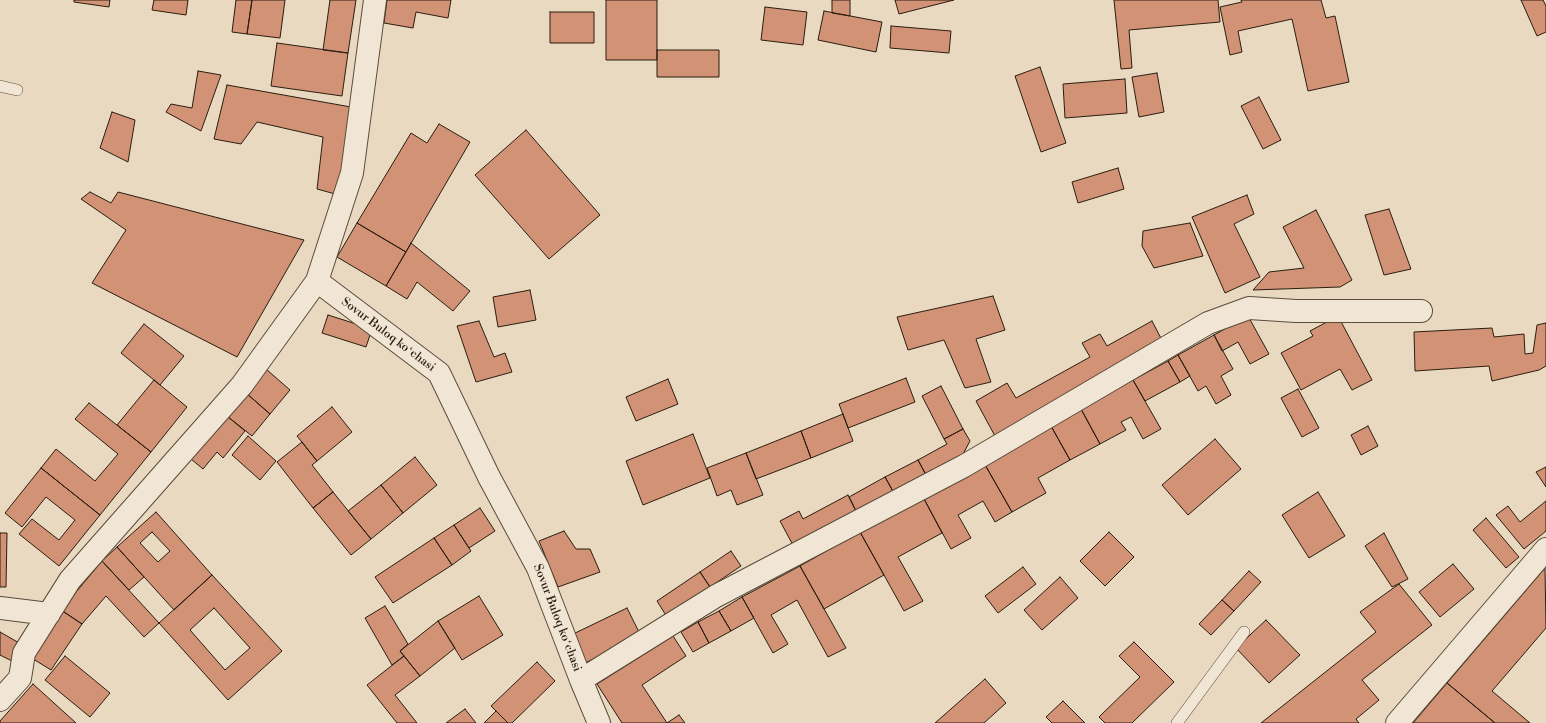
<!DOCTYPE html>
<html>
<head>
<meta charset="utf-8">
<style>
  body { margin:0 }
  canvas { display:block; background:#e9d9c0 }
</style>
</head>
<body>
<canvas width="1546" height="723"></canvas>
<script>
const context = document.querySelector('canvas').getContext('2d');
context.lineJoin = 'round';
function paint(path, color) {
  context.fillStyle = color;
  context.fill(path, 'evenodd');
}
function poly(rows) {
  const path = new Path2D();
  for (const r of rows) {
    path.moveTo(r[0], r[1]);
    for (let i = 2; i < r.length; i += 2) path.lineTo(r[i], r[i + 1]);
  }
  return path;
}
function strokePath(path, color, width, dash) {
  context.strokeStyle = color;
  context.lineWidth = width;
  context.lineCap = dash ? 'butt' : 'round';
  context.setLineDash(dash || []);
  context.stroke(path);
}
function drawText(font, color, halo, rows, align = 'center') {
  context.font = font + ' "Libre Bodoni",serif';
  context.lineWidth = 3;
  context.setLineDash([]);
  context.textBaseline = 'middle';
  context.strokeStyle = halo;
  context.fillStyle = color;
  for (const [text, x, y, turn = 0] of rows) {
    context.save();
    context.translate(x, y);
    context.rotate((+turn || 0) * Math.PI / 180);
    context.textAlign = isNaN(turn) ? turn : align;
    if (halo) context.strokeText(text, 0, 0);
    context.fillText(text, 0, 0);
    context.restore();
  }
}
const building = poly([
  [74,0,110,0,109,7,74,2,74,0],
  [154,0,188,0,186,15,152,10,154,0],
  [236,0,252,0,247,34,232,32,236,0],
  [252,0,285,0,280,38,247,34,252,0],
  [330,0,356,0,348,53,323,50,330,0],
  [387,0,451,0,448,18,416,12,413,28,384,23,387,0],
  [606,0,657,0,657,60,606,60,606,0],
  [832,0,850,0,850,16,832,13,832,0],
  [895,0,954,0,899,14,895,0],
  [1114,0,1218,0,1220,22,1129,30,1132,68,1121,69,1114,0],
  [1241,0,1321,0,1326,18,1335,16,1349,82,1308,91,1292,19,1238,31,1242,52,1230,55,1220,7,1242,2,1241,0],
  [1521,0,1543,0,1546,6,1546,32,1537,36,1521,0],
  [765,7,807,12,803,45,761,40,765,7],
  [824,11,882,22,876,52,818,40,824,11],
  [550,12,594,12,594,43,550,43,550,12],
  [891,26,951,31,949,53,890,48,891,26],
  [277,43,348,53,342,96,271,86,277,43],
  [657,50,719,50,719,77,657,77,657,50],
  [1040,67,1066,143,1041,152,1015,76,1040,67],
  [198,71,221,75,201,131,166,112,171,104,192,108,198,71],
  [1157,73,1164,112,1139,117,1132,77,1157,73],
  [1125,79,1127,113,1065,118,1063,84,1125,79],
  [227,85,351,107,339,195,317,189,323,137,257,122,241,144,214,139,227,85],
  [1259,97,1281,140,1263,149,1241,106,1259,97],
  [112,112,135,120,128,162,100,148,112,112],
  [439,124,470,142,406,252,357,223,411,133,427,143,439,124],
  [526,130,600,215,549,259,475,175,526,130],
  [1118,168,1124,189,1078,203,1072,182,1118,168],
  [90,192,111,203,118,192,304,240,237,357,92,283,126,230,81,199,90,192],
  [1247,195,1254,214,1234,224,1260,277,1225,293,1192,217,1247,195],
  [1389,209,1411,269,1384,275,1365,215,1389,209],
  [1316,210,1352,280,1340,287,1253,290,1269,272,1304,268,1283,227,1316,210],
  [357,223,406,252,386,286,337,257,357,223],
  [1190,223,1203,256,1154,268,1142,246,1143,231,1190,223],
  [411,243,470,291,453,311,417,282,407,299,386,286,411,243],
  [530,290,536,320,498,327,493,297,530,290],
  [993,296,1005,330,976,339,991,382,965,388,944,340,908,350,897,317,993,296],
  [328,315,372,329,366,347,322,333,328,315],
  [1248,316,1269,354,1250,364,1238,342,1222,351,1214,335,1248,316],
  [1338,316,1372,380,1352,390,1340,369,1301,390,1281,353,1313,336,1310,331,1338,316],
  [479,321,494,357,505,353,512,372,476,382,457,326,479,321],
  [1152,321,1164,344,996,438,976,401,1007,383,1016,398,1090,357,1082,343,1100,334,1107,346,1152,321],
  [1546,323,1546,366,1539,370,1492,381,1489,366,1415,371,1414,332,1492,328,1494,337,1524,334,1525,354,1533,353,1537,325,1546,323],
  [144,324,184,356,160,385,121,353,144,324],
  [1214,335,1233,369,1221,376,1231,395,1216,404,1206,386,1198,391,1178,355,1214,335],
  [1178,355,1190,376,1180,382,1168,361,1178,355],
  [1168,361,1180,382,1145,401,1133,380,1168,361],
  [266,369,290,390,270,414,246,393,266,369],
  [906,378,915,402,848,428,839,404,906,378],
  [668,379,678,404,636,421,626,397,668,379],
  [154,380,187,407,151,452,117,425,154,380],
  [1133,380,1161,429,1143,439,1131,417,1121,422,1126,430,1100,444,1081,409,1133,380],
  [941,386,963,429,944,439,922,396,941,386],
  [1298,389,1319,428,1302,437,1281,398,1298,389],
  [246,393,270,414,252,436,227,416,246,393],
  [89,403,151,452,100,515,41,468,56,449,95,481,118,454,75,419,89,403],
  [332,407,352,432,317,461,297,436,332,407],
  [1081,409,1100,444,1070,460,1051,426,1081,409],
  [843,414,853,441,811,458,801,431,843,414],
  [227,416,245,431,223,458,217,452,203,469,191,459,227,416],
  [1051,426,1070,460,1038,478,1046,493,1012,512,984,463,1051,426],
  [1368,426,1378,446,1361,455,1351,435,1368,426],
  [963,429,970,441,962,456,926,475,918,460,947,444,944,439,963,429],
  [801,431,811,458,756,479,746,453,801,431],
  [693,434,710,478,643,505,626,461,693,434],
  [248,436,276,461,260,480,232,455,248,436],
  [1215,439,1241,469,1188,515,1162,485,1215,439],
  [302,442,317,461,312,465,333,492,313,508,277,462,302,442],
  [746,453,763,495,737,505,731,490,717,496,707,468,746,453],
  [415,457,437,485,403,513,381,485,415,457],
  [918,460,926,475,894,493,885,477,918,460],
  [984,463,1012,512,995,522,983,501,958,515,971,538,951,549,923,497,984,463],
  [1546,467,1546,487,1536,472,1546,467],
  [41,468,100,515,59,566,19,534,32,519,59,540,75,520,46,497,22,527,5,513,41,468],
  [885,477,894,493,857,513,849,497,885,477],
  [381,485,403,513,371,539,348,511,381,485],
  [333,492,371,539,351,555,313,508,333,492],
  [1318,492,1345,536,1309,558,1282,515,1318,492],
  [848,495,857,513,794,547,780,521,799,511,803,519,848,495],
  [923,497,942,533,898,557,923,601,904,611,860,532,923,497],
  [1546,501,1546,531,1524,549,1496,515,1508,506,1520,522,1546,501],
  [480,508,495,531,469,548,454,525,480,508],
  [156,512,212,575,174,610,117,547,156,512],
  [152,532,170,551,158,562,140,543,152,532],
  [1486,518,1519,557,1506,568,1473,530,1486,518],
  [454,525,471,551,452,565,434,538,454,525],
  [564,531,576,549,590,549,600,572,558,587,539,541,564,531],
  [860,532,884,575,824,609,800,566,860,532],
  [1109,532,1134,557,1105,586,1080,561,1109,532],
  [0,533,7,533,6,587,0,587,0,533],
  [1384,533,1408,579,1392,587,1365,546,1384,533],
  [434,538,452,565,393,603,375,577,434,538],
  [117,547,144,577,129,590,102,561,117,547],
  [731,551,741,566,710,587,700,572,731,551],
  [102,561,159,623,144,637,106,596,82,624,61,610,102,561],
  [1453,564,1474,589,1440,617,1419,592,1453,564],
  [800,566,846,648,828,657,797,600,771,615,788,644,773,653,742,597,800,566],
  [1023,567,1036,584,998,613,985,596,1023,567],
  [1545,568,1546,628,1492,691,1530,723,1495,723,1447,683,1545,568],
  [1249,571,1261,582,1234,611,1222,600,1249,571],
  [700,572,710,587,667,617,657,601,700,572],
  [212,575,282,651,228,700,159,623,212,575],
  [214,608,250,648,225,670,190,630,214,608],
  [1060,577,1078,598,1042,630,1024,610,1060,577],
  [1399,584,1432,625,1362,680,1379,700,1356,719,1359,723,1261,723,1376,632,1360,612,1399,584],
  [479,596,503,635,462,660,438,621,479,596],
  [742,597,754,618,731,631,719,611,742,597],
  [1222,600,1234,611,1211,635,1199,624,1222,600],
  [385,606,408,644,400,651,404,656,392,665,365,618,385,606],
  [627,608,641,636,583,664,569,636,627,608],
  [61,610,82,624,51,670,30,657,61,610],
  [719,611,731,631,709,643,698,622,719,611],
  [1266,620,1300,655,1269,683,1236,648,1266,620],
  [438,621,455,648,420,676,400,651,438,621],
  [698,622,709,643,693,652,681,632,698,622],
  [0,632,21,644,12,661,0,655,0,632],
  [673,636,686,656,642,685,667,723,622,723,597,684,673,636],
  [1134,642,1174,682,1132,723,1105,723,1099,717,1140,677,1119,656,1134,642],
  [65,656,110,693,90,717,45,680,65,656],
  [404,656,420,676,395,695,417,723,397,723,367,685,404,656],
  [537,662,555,681,512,723,508,723,491,706,537,662],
  [985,679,1006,703,984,723,935,723,985,679],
  [1447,683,1495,723,1413,723,1447,683],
  [33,684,76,723,0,723,0,721,33,684],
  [1063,701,1085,723,1052,723,1046,717,1063,701],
  [465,709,476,723,446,723,465,709],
  [496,711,508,723,484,723,496,711],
  [679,715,685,723,667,723,679,715]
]);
paint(building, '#d19275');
strokePath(building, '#2a1d0f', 1);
const lane = poly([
  [0,86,17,90],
  [1177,723,1244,632]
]);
const street = poly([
  [317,281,439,373,489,477,538,568,581,680,599,723],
  [0,608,49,614],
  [581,680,716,596,964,466,1208,323,1249,308,1296,311,1421,311],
  [0,700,20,678,24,653,70,580,242,385,317,281,352,173,375,0],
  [1397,723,1546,549]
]);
strokePath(lane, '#5a4c3b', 12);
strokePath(street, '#5a4c3b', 24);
strokePath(lane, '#f1e6d6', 11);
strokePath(street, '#f1e6d6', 22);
drawText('12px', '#2a1d0f', '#f1e6d6', [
  ["Sovur Buloq koʻchasi",388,335,37],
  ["Sovur Buloq koʻchasi",557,618,69]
]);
</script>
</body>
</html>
